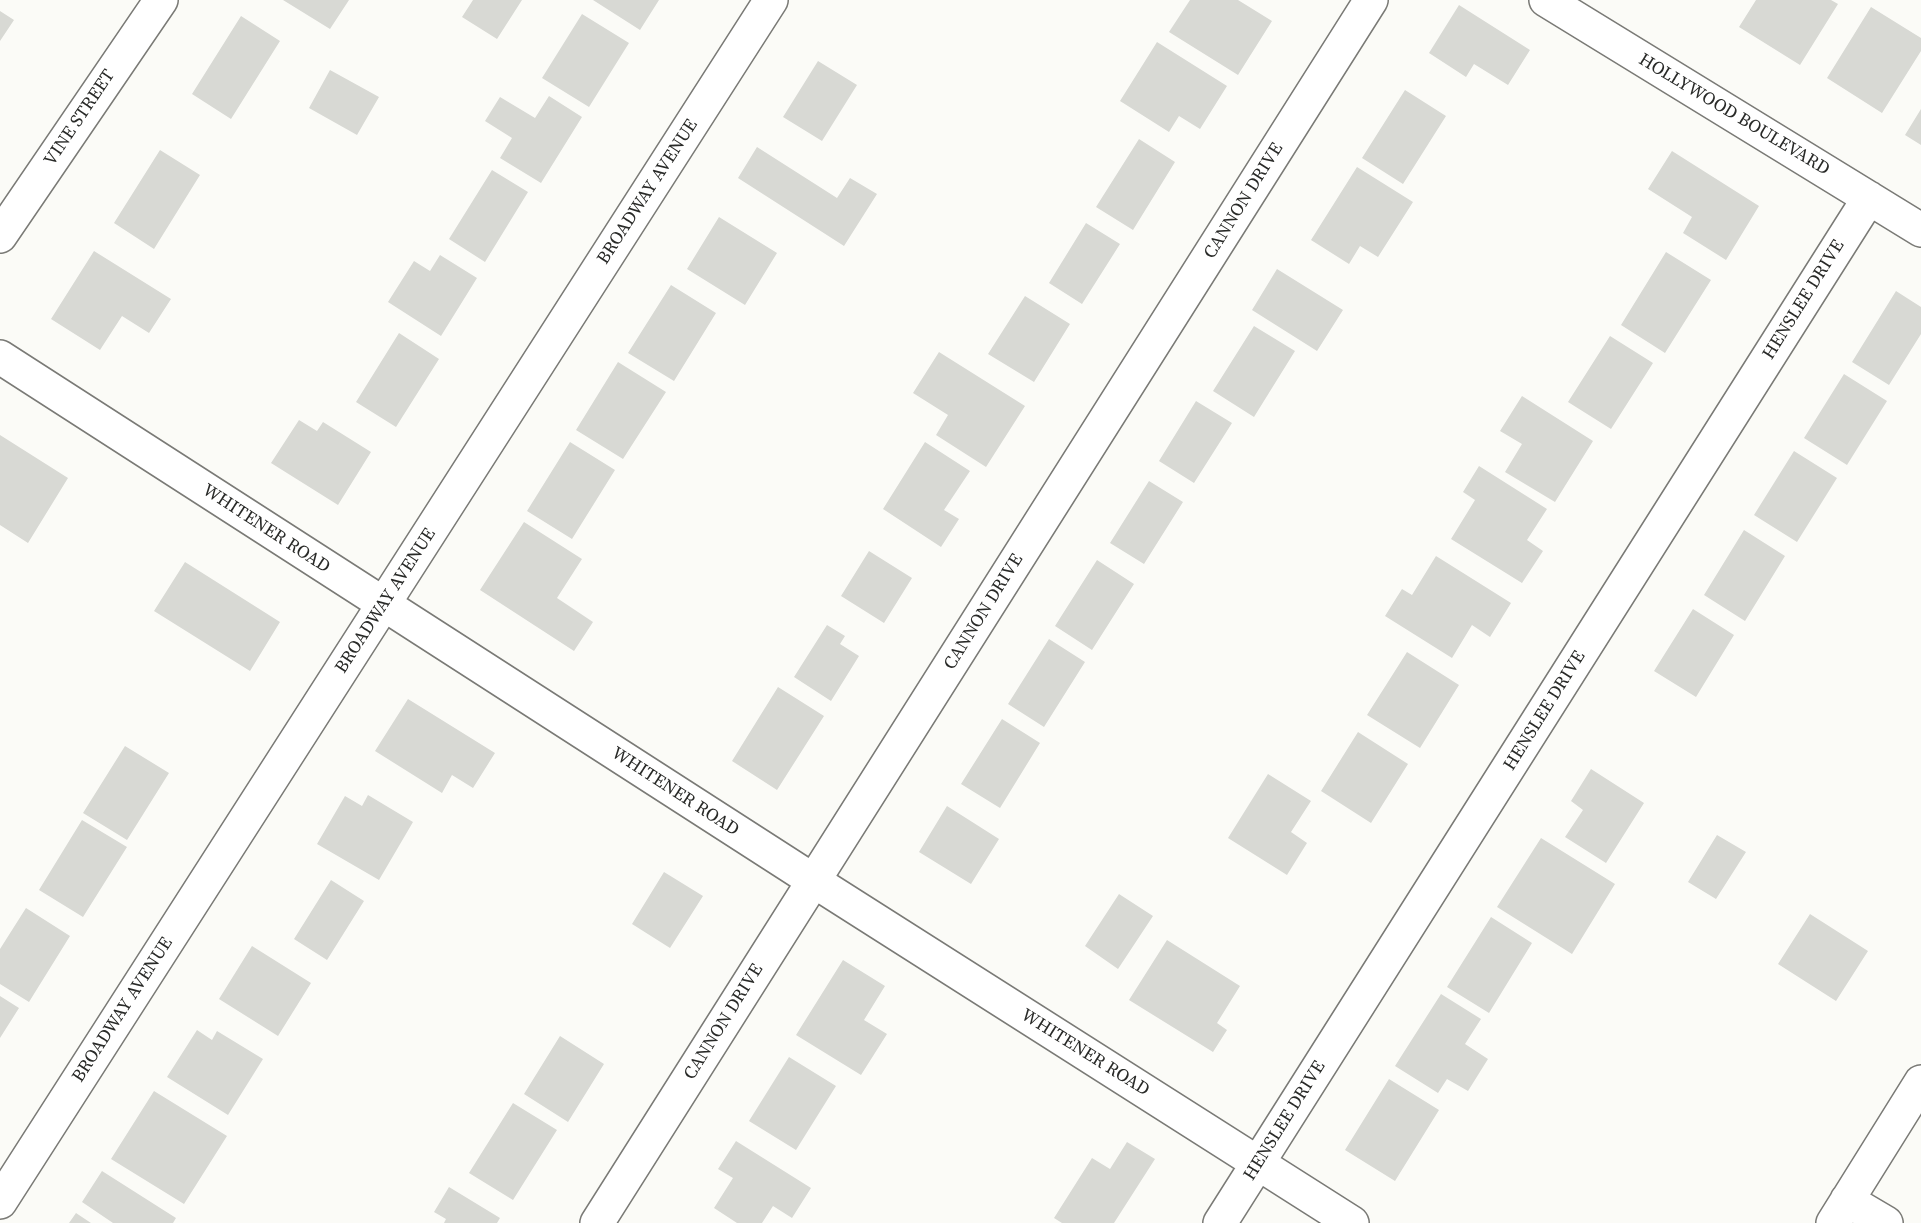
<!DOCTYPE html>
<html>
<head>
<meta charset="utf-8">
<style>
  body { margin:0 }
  canvas { display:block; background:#fbfbf7 }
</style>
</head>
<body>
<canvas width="1921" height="1223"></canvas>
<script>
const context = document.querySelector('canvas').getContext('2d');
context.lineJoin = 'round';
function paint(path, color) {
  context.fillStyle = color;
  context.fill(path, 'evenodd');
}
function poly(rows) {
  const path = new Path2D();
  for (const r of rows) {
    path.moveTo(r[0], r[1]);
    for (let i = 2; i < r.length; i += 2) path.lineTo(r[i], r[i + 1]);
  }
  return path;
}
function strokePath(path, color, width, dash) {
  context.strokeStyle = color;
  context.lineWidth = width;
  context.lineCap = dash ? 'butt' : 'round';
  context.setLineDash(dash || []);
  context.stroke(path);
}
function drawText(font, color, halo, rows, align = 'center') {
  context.font = font + ' "Source Serif 4",serif';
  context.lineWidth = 6;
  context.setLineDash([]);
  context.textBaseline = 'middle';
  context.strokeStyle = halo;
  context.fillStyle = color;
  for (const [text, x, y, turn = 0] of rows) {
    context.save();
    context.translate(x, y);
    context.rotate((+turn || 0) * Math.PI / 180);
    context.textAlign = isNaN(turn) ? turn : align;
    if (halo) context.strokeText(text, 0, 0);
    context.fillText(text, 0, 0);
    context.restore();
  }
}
paint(poly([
  [283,0,349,0,330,29],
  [473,0,522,0,497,39,462,17],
  [593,0,659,0,640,30],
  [1190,0,1238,0,1272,21,1238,75,1169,32],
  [1756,0,1831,0,1838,4,1800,65,1739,27],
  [1459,5,1530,50,1508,85,1474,64,1466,77,1429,53],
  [1871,7,1921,38,1921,51,1882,113,1827,78],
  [0,11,14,20,0,41],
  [582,14,629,43,589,107,542,78],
  [241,16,280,41,231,119,192,94],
  [1157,42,1227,86,1200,129,1179,116,1169,132,1120,101],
  [818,61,857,85,822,141,783,117],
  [330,70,379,97,357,135,309,108],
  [1405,90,1446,116,1403,184,1362,158],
  [549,96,582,117,541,183,500,158,512,138,485,121,500,97,535,118],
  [1921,109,1921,145,1905,135],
  [1139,139,1175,162,1133,230,1096,207],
  [757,147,837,198,850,178,877,194,844,246,738,178],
  [160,150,200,175,154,249,114,223],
  [1672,151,1759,206,1726,260,1683,233,1692,217,1648,189],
  [1357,167,1413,202,1378,257,1360,246,1349,264,1311,240],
  [492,170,528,192,485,262,449,239],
  [719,217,777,253,745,305,687,269],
  [1086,223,1120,244,1082,304,1049,283],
  [94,251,171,299,149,333,122,316,100,350,51,319],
  [1666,252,1711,280,1665,353,1621,325],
  [440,255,477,278,441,336,388,302,414,261,430,271],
  [1277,269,1343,310,1317,351,1252,310],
  [671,285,716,313,674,381,628,353],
  [1896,291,1921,307,1921,334,1889,385,1852,362],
  [1025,296,1070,324,1034,382,988,354],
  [1254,326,1295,351,1254,417,1213,391],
  [399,333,439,359,396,427,356,402],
  [1610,336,1653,363,1611,429,1568,402],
  [939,352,1025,406,986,467,936,435,948,415,913,393],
  [618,362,666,392,623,459,576,430],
  [1844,374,1887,401,1847,465,1804,438],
  [1522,396,1593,441,1555,502,1505,472,1522,444,1500,431],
  [1196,401,1232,423,1194,483,1159,461],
  [299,420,317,431,323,422,371,452,338,505,271,463],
  [0,435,68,478,28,543,0,525],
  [570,442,615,470,572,539,527,511],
  [925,442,970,471,944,510,959,519,941,547,883,509],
  [1794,451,1837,478,1797,542,1754,515],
  [1479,466,1547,509,1527,540,1543,551,1522,583,1451,539,1475,500,1463,492],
  [1149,481,1183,502,1144,564,1110,543],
  [524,522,582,559,557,598,593,622,574,651,480,590],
  [1744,530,1785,556,1745,621,1704,595],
  [869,551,912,578,884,623,841,596],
  [1436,556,1511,603,1490,637,1472,625,1452,658,1385,616,1402,589,1412,595],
  [1097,560,1134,584,1092,650,1055,626],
  [185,562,280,622,250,671,154,611],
  [1693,609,1734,635,1696,697,1654,671],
  [827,625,845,636,840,644,859,656,831,701,794,677],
  [1049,639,1085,662,1044,727,1008,704],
  [1407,652,1459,685,1420,748,1367,715],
  [778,687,824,716,777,790,732,761],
  [408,699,495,753,473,788,452,775,442,793,375,751],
  [1002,719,1040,743,1000,808,961,784],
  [1358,732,1408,764,1371,823,1321,791],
  [125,746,169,773,127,840,83,813],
  [1591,769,1644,803,1606,863,1565,837,1583,810,1571,801],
  [1268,774,1311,801,1291,832,1307,843,1287,875,1228,838],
  [368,795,413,822,379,880,317,844,345,796,362,806],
  [947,806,999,839,971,884,919,852],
  [82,820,127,847,83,917,39,890],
  [1717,835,1746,852,1716,899,1688,882],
  [1541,838,1615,884,1572,954,1497,907],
  [664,872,703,896,670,948,632,924],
  [331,880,364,901,327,960,294,939],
  [1119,894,1153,916,1118,969,1085,946],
  [26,908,70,936,29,1002,0,984,0,949],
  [1810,914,1868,951,1836,1001,1778,964],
  [1491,917,1532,943,1489,1013,1447,987],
  [1167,940,1240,986,1217,1023,1227,1030,1213,1052,1129,1000],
  [252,946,311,983,278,1036,219,999],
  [843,960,885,986,864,1020,887,1034,861,1075,796,1035],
  [1441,994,1481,1019,1465,1044,1488,1059,1468,1091,1447,1079,1438,1093,1395,1066],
  [0,996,19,1008,0,1038],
  [197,1030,212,1040,217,1031,263,1059,228,1115,167,1077],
  [560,1036,604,1064,568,1122,524,1094],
  [789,1057,836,1086,796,1150,749,1121],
  [1389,1079,1439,1110,1395,1181,1345,1150],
  [154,1091,227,1136,184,1204,111,1159],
  [513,1103,557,1130,513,1200,469,1173],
  [736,1141,811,1188,792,1218,773,1206,762,1223,737,1223,714,1208,733,1178,718,1169],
  [1127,1142,1155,1159,1114,1223,1062,1223,1054,1218,1092,1158,1110,1169],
  [102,1171,176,1218,173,1223,113,1223,82,1202],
  [449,1187,500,1218,497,1223,444,1223,446,1219,434,1212],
  [76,1213,91,1223,69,1223]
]), '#d8d9d4');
const minor = poly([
  [1546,0,1921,230],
  [0,236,161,0],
  [0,357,814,881,1352,1223],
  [1847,1200,1886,1223],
  [0,1202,771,0],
  [597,1223,1371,0],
  [1220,1223,1869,198],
  [1833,1223,1921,1082]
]);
strokePath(minor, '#7a7a76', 36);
strokePath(minor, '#fff', 33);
drawText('18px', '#292a28', '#fff', [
  ["HOLLYWOOD BOULEVARD",1734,115,31],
  ["VINE STREET",80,118,-56],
  ["BROADWAY AVENUE",648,192,-57],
  ["CANNON DRIVE",1244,201,-58],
  ["HENSLEE DRIVE",1804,300,-58],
  ["WHITENER ROAD",266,529,33],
  ["BROADWAY AVENUE",386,601,-57],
  ["CANNON DRIVE",984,612,-58],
  ["HENSLEE DRIVE",1545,711,-58],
  ["WHITENER ROAD",675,792,33],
  ["BROADWAY AVENUE",123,1010,-57],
  ["CANNON DRIVE",724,1022,-58],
  ["WHITENER ROAD",1085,1053,32],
  ["HENSLEE DRIVE",1285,1121,-58]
]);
</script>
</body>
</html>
